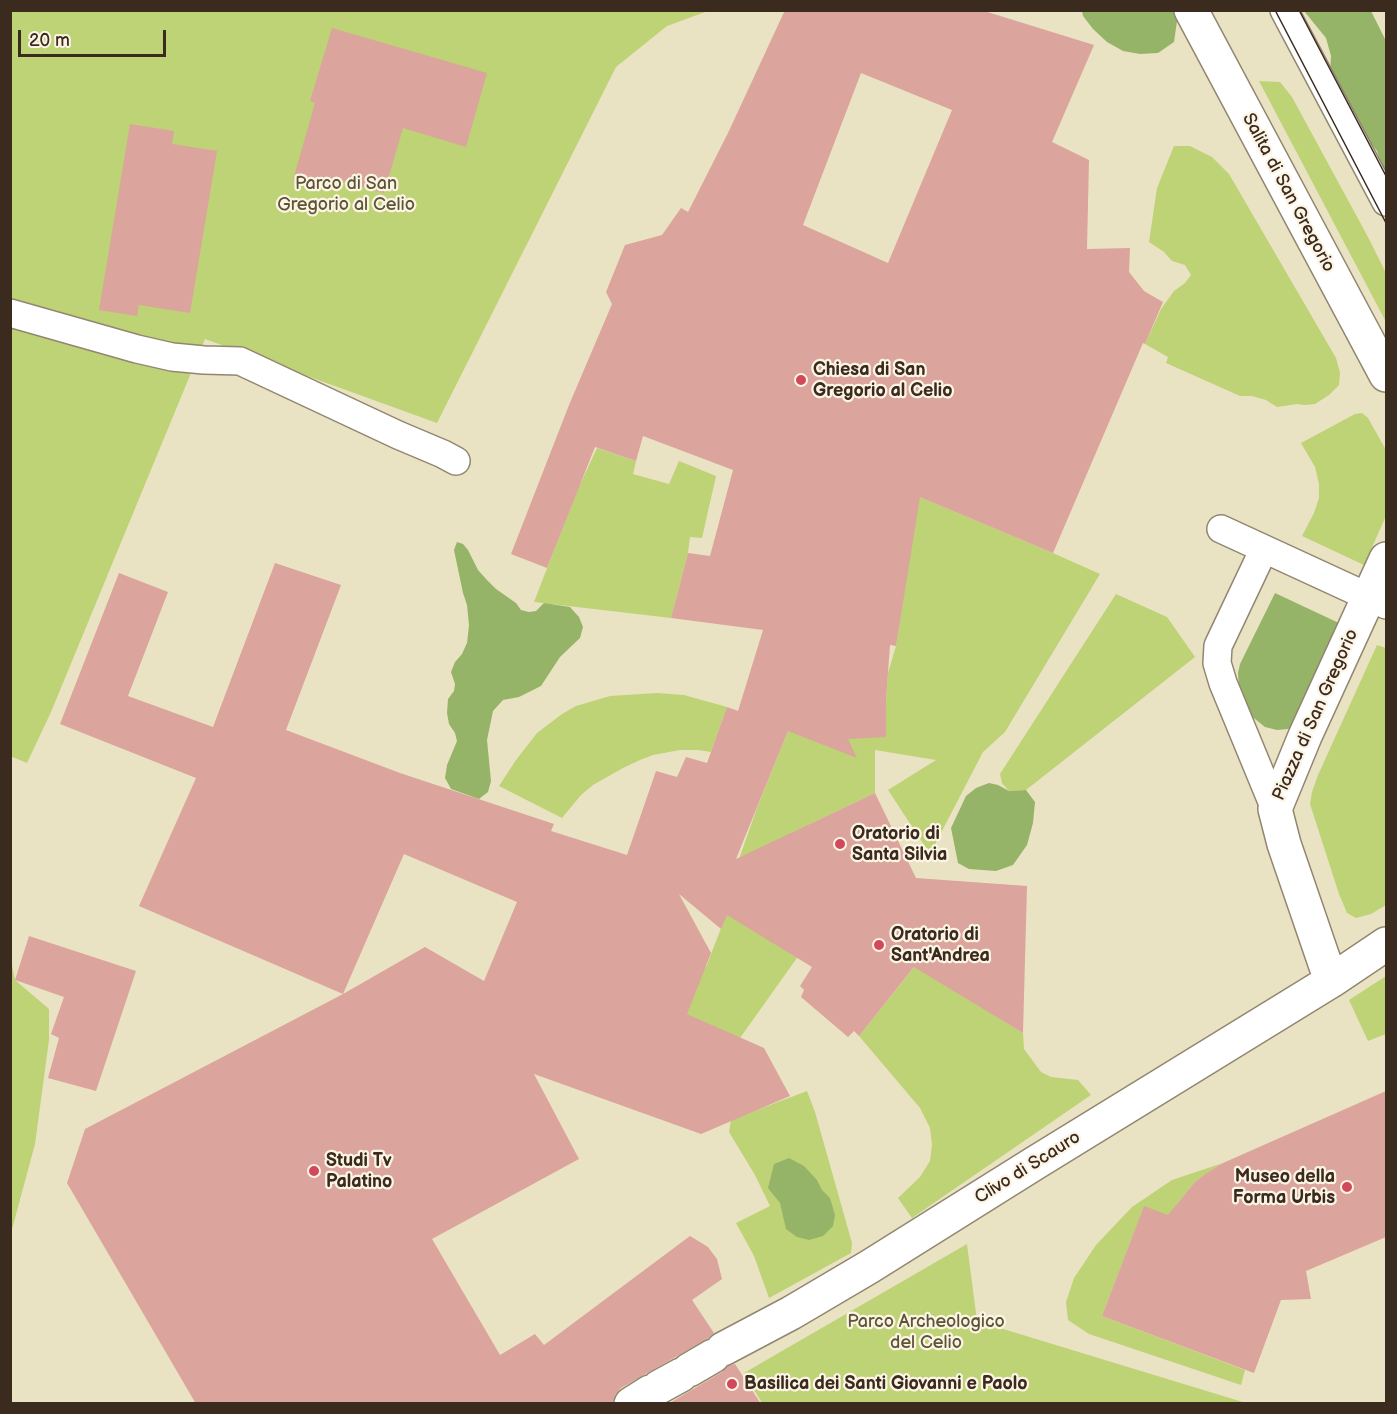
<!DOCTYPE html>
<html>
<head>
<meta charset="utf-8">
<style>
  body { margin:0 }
  #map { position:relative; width:1397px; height:1414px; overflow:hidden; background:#eae3c3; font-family:"Balsamiq Sans",sans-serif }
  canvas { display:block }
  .frame { position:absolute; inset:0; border:12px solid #3b2a1e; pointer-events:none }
  .scale { position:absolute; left:18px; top:30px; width:148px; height:27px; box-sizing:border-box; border:3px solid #3b2a1e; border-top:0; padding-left:8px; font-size:18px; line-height:21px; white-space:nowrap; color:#3b2a1e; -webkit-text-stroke:4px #fcf5e5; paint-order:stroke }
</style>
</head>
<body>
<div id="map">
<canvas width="1397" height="1414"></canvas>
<div class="frame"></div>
<div class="scale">20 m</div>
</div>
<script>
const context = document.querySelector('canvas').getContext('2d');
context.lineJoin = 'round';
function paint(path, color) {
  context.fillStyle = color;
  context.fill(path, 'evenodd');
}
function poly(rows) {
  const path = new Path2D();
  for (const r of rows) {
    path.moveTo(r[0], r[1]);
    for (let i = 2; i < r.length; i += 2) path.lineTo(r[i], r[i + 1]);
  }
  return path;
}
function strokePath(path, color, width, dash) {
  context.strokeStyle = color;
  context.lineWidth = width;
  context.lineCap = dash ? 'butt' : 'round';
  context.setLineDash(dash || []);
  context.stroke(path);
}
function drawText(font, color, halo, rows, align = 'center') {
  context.font = font + ' "Balsamiq Sans",sans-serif';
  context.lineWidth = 4.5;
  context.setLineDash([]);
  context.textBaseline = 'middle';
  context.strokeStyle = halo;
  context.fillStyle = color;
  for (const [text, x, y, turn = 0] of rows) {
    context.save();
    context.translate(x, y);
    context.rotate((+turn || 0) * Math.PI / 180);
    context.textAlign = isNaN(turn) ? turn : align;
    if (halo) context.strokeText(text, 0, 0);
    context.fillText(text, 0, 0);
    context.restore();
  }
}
paint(poly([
  [10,11,708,11,667,26,616,67,437,423,205,339,51,712,27,763,10,756],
  [1259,81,1280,82,1292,97,1368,237,1386,273,1386,322],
  [1174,146,1190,146,1212,157,1229,174,1336,358,1340,373,1339,385,1329,395,1315,404,1305,405,1297,404,1277,407,1266,400,1252,396,1240,396,1166,363,1168,357,1145,344,1161,309,1174,291,1185,283,1191,275,1185,265,1172,261,1164,252,1149,242,1157,188],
  [1362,413,1368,418,1386,450,1386,516,1364,565,1302,536,1314,513,1319,498,1319,484,1315,467,1301,443,1355,414],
  [597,448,636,461,633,474,669,484,679,461,716,476,702,538,690,537,688,553,671,618,534,602,577,491],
  [918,496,1053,553,1100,574,1005,732,983,752,930,854,888,790,936,760,875,750,875,793,791,833,783,840,804,948,740,1038,565,960,631,938,706,967,739,882,732,879,757,808,788,731,886,700,888,673,896,646],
  [1116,594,1167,617,1195,657,1026,790,1009,791,1002,783,1000,774],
  [1377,645,1386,648,1386,905,1371,914,1356,918,1347,913,1339,894,1310,804,1312,792,1318,775],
  [657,693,684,695,727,707,711,752,698,750,680,750,653,755,640,760,623,768,593,785,581,795,562,818,499,786,516,760,537,733,562,714,576,706,610,696],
  [11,961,15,980,49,1009,49,1040,35,1144,11,1233],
  [915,966,1023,1033,1024,1049,1041,1072,1051,1077,1078,1080,1091,1095,912,1218,898,1198,920,1177,930,1161,932,1145,930,1128,920,1108,859,1036],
  [1386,976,1386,1034,1368,1041,1349,1000],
  [807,1091,815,1112,852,1243,851,1253,769,1298,754,1256,736,1223,770,1206,755,1175,729,1132,731,1120],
  [1223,1163,1205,1174,1194,1183,1177,1204,1170,1216,1144,1207,1102,1316,1245,1370,1241,1385,1089,1334,1068,1320,1066,1302,1074,1278,1096,1245,1132,1207,1172,1180],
  [967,1244,977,1321,1246,1403,762,1403,744,1373]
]), '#bed276');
paint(poly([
  [1082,11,1176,11,1177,21,1174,42,1158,53,1140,54,1123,51,1107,42,1093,29,1083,16],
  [1304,11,1371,11,1386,41,1386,179,1377,151,1352,119,1330,76,1331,56,1326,38],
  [457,542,463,544,468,550,478,570,487,580,496,589,516,603,521,610,529,612,536,611,544,603,570,607,579,617,583,627,580,638,560,657,541,686,519,697,503,700,493,711,487,740,491,781,488,792,479,799,451,789,445,778,447,765,457,741,455,733,449,724,447,713,448,699,454,691,455,684,451,672,455,662,462,654,467,643,469,625,467,605,463,593,454,550],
  [1275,593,1341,624,1301,720,1288,729,1277,730,1265,727,1250,715,1239,687,1238,673,1240,664],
  [989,783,998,785,1009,791,1026,790,1035,802,1033,823,1027,845,1013,865,996,871,969,869,958,863,951,828,966,796,976,788],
  [789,1158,804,1166,817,1180,822,1190,830,1198,835,1215,833,1226,823,1236,809,1240,797,1237,786,1229,780,1203,768,1188,774,1164]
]), '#96b467');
paint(poly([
  [785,10,981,10,1094,45,1052,142,1089,160,1087,249,1130,248,1129,272,1144,291,1163,302,1145,344,1143,343,1053,553,920,497,896,646,890,645,886,700,886,737,848,739,857,758,788,731,736,859,875,793,916,878,1027,886,1023,1033,914,967,859,1036,854,1031,848,1037,801,997,804,990,800,986,812,967,727,915,721,929,679,894,711,953,687,1014,764,1048,790,1096,701,1134,534,1074,579,1159,432,1239,500,1355,535,1334,544,1345,690,1236,708,1247,717,1259,722,1279,692,1300,714,1333,707,1339,621,1388,615,1395,612,1404,196,1404,67,1183,85,1129,343,994,139,906,196,778,60,724,119,573,168,592,128,696,213,727,275,563,341,585,286,730,400,773,554,824,551,831,627,855,656,771,677,777,686,757,707,763,727,707,738,711,763,630,671,618,688,553,710,556,733,470,643,436,636,461,595,447,547,568,511,554,569,405,612,304,606,292,625,245,662,235,681,208,688,212,728,133],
  [861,73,952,110,888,263,803,225],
  [404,854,517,902,484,981,425,947,343,994],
  [332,28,487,73,466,147,403,128,384,193,339,180,336,191,293,180,315,103,310,101],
  [130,124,174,131,172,144,217,151,190,313,139,305,137,316,99,310],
  [29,936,136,971,96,1091,48,1078,59,1038,51,1034,64,997,15,980],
  [1386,1091,1386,1237,1306,1271,1311,1299,1281,1300,1254,1373,1102,1316,1144,1206,1168,1215,1194,1183,1205,1174,1223,1163],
  [735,1364,761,1404,668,1404,722,1372,728,1366]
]), '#dba49c');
const service = poly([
  [1284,10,1386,202],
  [10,313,137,349,172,357,204,360,240,361,398,435,443,454,456,461],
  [1221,529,1386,605],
  [1264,549,1218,646,1217,663,1223,683,1275,809]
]);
const minor = poly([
  [1191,10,1386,375],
  [1331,981,1284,844,1275,809,1305,736,1386,559],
  [723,1349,791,1313,869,1267,1035,1163,1331,981,1386,944],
  [689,1370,713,1356],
  [659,1387,681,1375],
  [631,1404,650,1392]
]);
strokePath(service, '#928670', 30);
strokePath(minor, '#928670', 36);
strokePath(service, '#fff', 27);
strokePath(minor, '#fff', 33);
strokePath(poly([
  [1275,10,1386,223],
  [1299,10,1386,176]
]), '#3b2a1e', 1.5);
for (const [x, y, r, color] of [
  [801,380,6,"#d1495b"],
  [840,844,6,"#d1495b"],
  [879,945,6,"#d1495b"],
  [314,1171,6,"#d1495b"],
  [1347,1187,6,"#d1495b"],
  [732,1384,6,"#d1495b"]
]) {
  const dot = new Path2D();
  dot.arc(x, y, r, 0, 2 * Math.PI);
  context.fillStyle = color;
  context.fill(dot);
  strokePath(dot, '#fcf5e5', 2);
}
drawText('18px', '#5c5434', '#fcf5e5', [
  ["Parco di San",346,184],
  ["Gregorio al Celio",346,205],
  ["Parco Archeologico",926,1322],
  ["del Celio",926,1343]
]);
drawText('18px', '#3b2a1e', '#fcf5e5', [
  ["Salita di San Gregorio",1288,193,62],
  ["Piazza di San Gregorio",1316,715,-66],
  ["Clivo di Scauro",1028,1168,-32]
]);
drawText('bold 18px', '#3b2a1e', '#fcf5e5', [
  ["Chiesa di San",813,370],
  ["Gregorio al Celio",813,391],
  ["Oratorio di",852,834],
  ["Santa Silvia",852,855],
  ["Oratorio di",891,935],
  ["Sant'Andrea",891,956],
  ["Studi Tv",326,1161],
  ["Palatino",326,1182],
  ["Museo della",1335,1177,"right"],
  ["Forma Urbis",1335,1198,"right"],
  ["Basilica dei Santi Giovanni e Paolo",744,1384]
], 'left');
</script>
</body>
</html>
